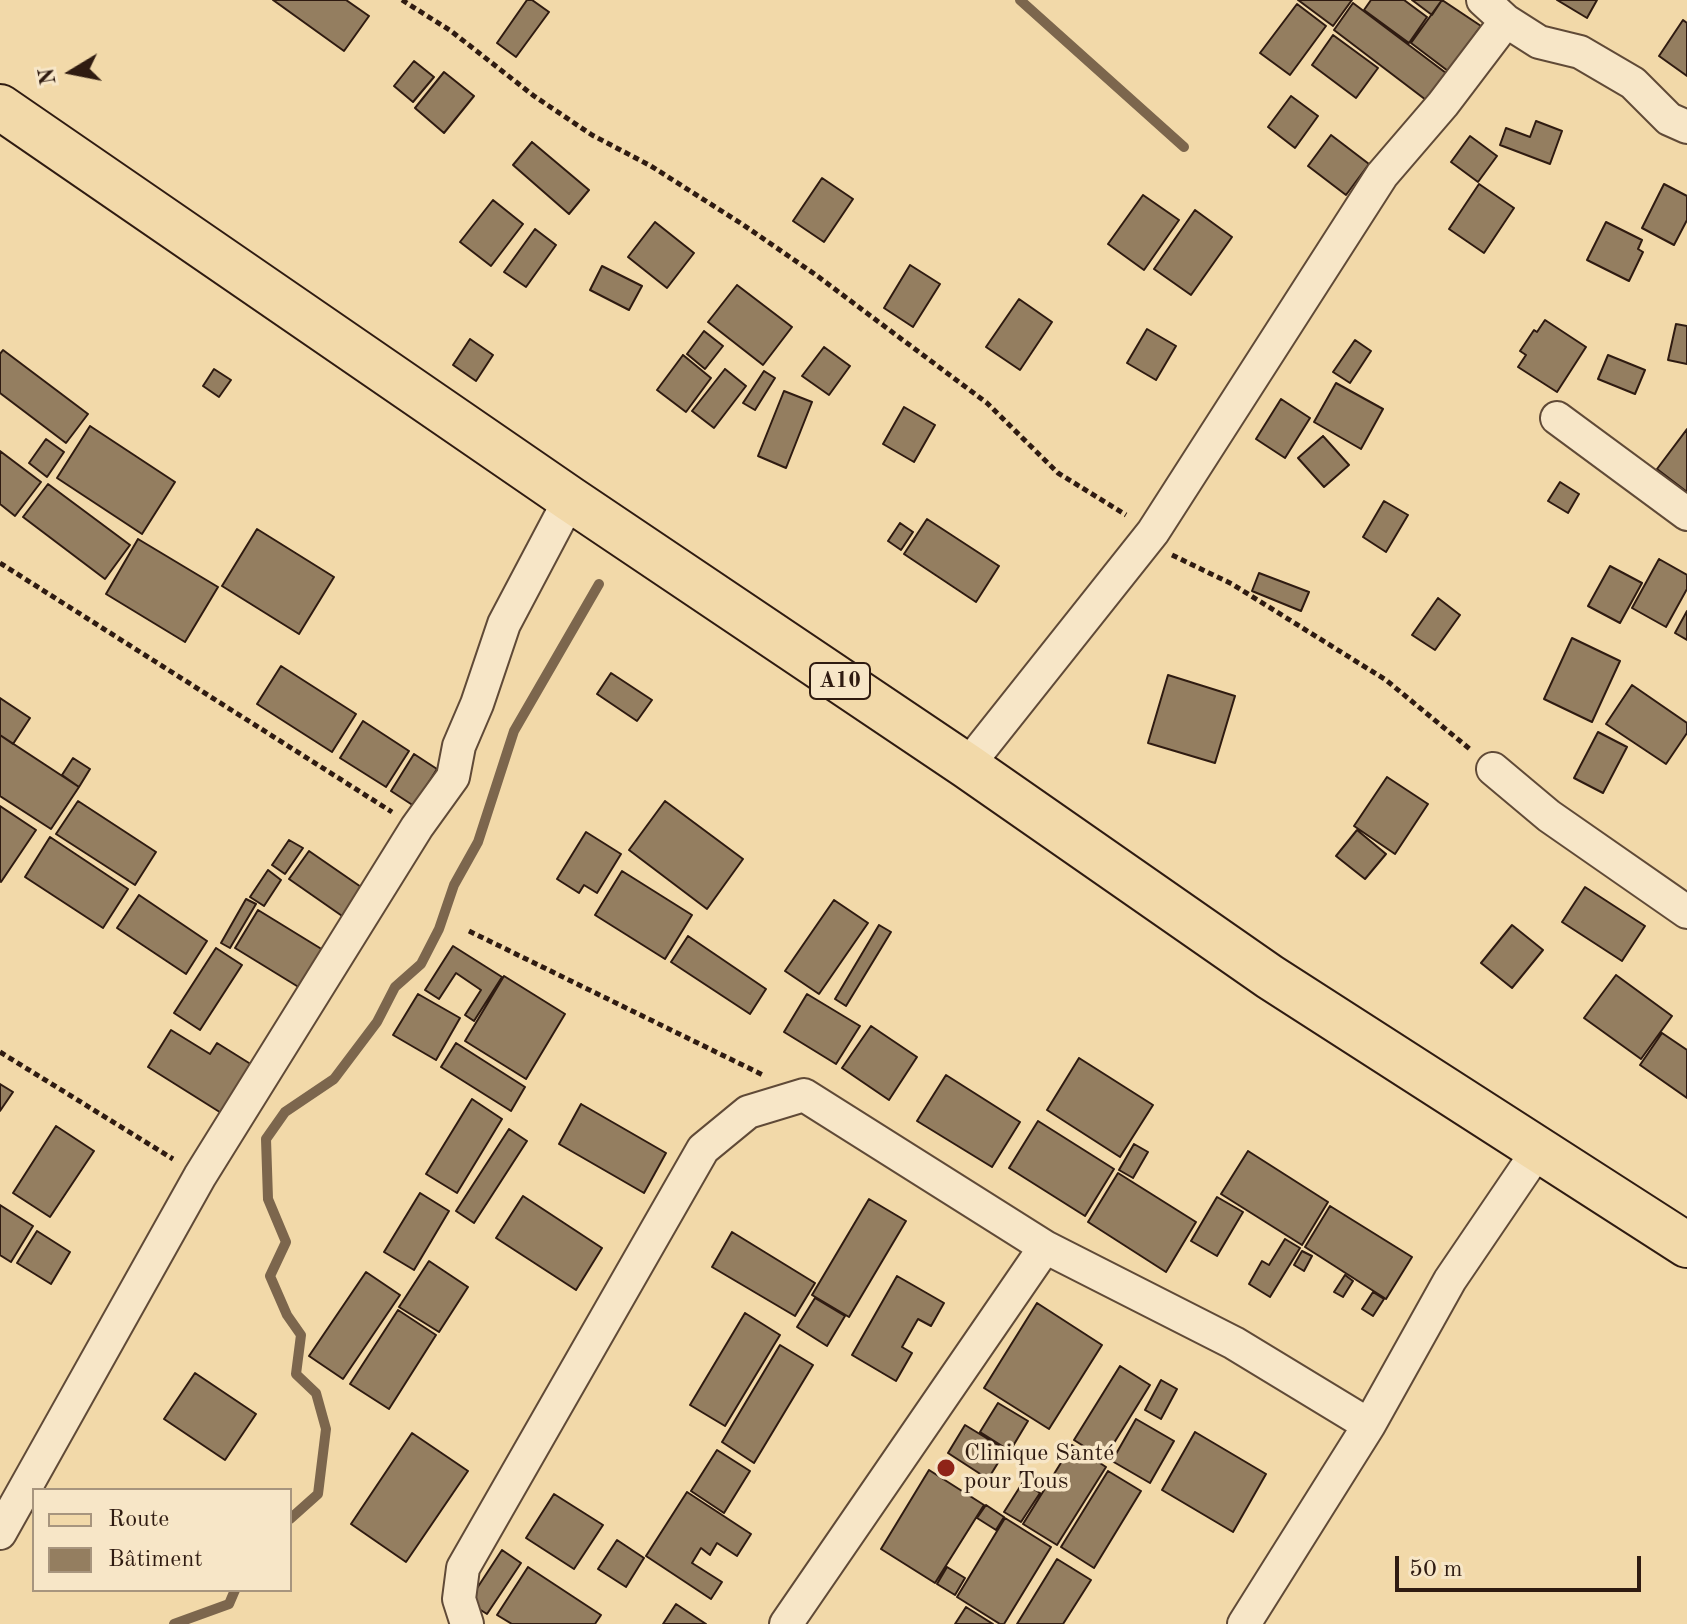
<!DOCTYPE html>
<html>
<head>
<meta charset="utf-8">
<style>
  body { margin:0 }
  #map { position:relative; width:1687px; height:1624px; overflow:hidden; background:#f2d9a9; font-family:"Old Standard TT",serif }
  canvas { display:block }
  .legend { position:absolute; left:32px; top:1488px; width:260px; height:104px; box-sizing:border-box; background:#f7e6c7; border:2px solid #a7957e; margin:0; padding:10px 14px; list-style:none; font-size:24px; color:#2f1b11 }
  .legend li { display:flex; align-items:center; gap:16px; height:40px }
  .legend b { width:40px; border:2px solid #a7957e }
  .north { position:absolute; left:32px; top:32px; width:80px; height:80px; -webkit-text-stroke:6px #f7e6c7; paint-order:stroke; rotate:260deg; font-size:22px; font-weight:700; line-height:32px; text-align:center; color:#2f1b11 }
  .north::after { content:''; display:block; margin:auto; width:28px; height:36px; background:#2f1b11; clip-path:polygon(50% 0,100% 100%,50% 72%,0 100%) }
  .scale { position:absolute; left:1395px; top:1556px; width:246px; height:36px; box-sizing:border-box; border:4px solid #2f1b11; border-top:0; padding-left:10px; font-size:24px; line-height:28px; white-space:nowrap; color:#2f1b11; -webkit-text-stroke:6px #f7e6c7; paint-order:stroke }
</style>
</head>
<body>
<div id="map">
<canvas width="1687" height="1624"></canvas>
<ul class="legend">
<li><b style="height:10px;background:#f2d9a9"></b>Route</li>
<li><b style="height:22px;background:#947e60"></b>Bâtiment</li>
</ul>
<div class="north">N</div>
<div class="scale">50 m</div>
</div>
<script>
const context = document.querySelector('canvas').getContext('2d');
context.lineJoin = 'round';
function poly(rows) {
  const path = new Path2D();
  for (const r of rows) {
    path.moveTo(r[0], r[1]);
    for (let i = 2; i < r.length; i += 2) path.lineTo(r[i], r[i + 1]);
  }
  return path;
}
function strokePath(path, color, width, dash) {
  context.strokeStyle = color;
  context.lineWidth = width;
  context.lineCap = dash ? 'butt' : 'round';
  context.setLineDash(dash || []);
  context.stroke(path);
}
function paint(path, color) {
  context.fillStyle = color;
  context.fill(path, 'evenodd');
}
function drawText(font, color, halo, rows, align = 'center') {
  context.font = font + ' "Old Standard TT",serif';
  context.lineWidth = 7;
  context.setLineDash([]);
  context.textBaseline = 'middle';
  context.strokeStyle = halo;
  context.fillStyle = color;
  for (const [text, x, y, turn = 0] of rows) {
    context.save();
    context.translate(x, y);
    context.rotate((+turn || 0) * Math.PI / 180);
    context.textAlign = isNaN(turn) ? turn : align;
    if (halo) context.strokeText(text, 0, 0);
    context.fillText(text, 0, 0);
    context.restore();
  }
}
strokePath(poly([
  [1020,0,1184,147],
  [290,1519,318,1494,326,1429,316,1393,296,1374,301,1335,287,1315,270,1276,286,1242,268,1199,266,1139,285,1112,334,1079,377,1022,395,987,421,964,439,929,454,885,478,842,514,731,599,584],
  [174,1624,229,1604,235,1590]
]), '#7c664d', 10);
const building = poly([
  [273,0,346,0,369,16,344,51,273,0],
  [527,0,532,0,549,12,516,57,497,43,527,0],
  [1298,0,1352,0,1333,26,1298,0],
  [1371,0,1404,0,1427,17,1409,43,1364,10,1371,0],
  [1412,0,1442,0,1432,15,1412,0],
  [1442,0,1481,26,1448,71,1411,43,1442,0],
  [1557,0,1597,0,1587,18,1557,0],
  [1353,3,1446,73,1426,100,1334,30,1353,3],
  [1297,4,1326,26,1290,75,1260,53,1297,4],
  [1683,20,1687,23,1687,76,1659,56,1683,20],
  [1333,35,1378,68,1356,98,1312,65,1333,35],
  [414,61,434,77,413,102,394,86,414,61],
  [444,72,474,96,444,133,415,108,444,72],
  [1291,96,1318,116,1295,148,1268,127,1291,96],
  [1536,121,1562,131,1550,164,1500,145,1506,128,1530,137,1536,121],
  [1331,135,1369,164,1346,195,1308,166,1331,135],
  [1470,136,1497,156,1478,182,1451,162,1470,136],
  [532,142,589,190,569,214,513,165,532,142],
  [822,178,853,199,824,242,793,221,822,178],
  [1479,184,1514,208,1484,253,1449,229,1479,184],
  [1664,184,1687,196,1687,220,1674,245,1642,228,1664,184],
  [1143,195,1179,220,1144,270,1108,244,1143,195],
  [493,200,523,224,491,266,460,242,493,200],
  [1195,210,1232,237,1191,295,1154,269,1195,210],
  [655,222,694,253,667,288,628,257,655,222],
  [1606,222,1642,240,1638,249,1643,252,1629,281,1587,260,1606,222],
  [535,229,556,245,526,287,504,272,535,229],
  [910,265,940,284,913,327,884,308,910,265],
  [602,266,642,286,629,310,590,290,602,266],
  [737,285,792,327,763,365,708,322,737,285],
  [1019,299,1052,322,1020,370,986,347,1019,299],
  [1545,320,1586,347,1557,392,1518,367,1526,355,1520,351,1534,330,1537,332,1545,320],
  [1676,324,1687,326,1687,364,1668,360,1676,324],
  [1147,329,1176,346,1156,380,1127,363,1147,329],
  [704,331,723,346,705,369,687,354,704,331],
  [470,339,493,355,476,381,453,365,470,339],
  [1355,340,1371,351,1350,383,1333,372,1355,340],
  [824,347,850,366,829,395,802,376,824,347],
  [3,350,88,414,66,443,0,393,0,354,3,350],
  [683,355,711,378,686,412,657,390,683,355],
  [1608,355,1645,370,1635,394,1598,379,1608,355],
  [214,369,231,380,219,397,203,386,214,369],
  [725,369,746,386,714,428,692,411,725,369],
  [764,371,775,378,755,410,743,403,764,371],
  [1336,383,1383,409,1361,449,1314,422,1336,383],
  [784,391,812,402,786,468,758,456,784,391],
  [1281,399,1310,418,1285,458,1256,439,1281,399],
  [904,407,935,425,914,462,883,444,904,407],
  [90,426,175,482,142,534,57,478,90,426],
  [1687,429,1687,492,1657,469,1687,429],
  [1323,436,1349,465,1324,487,1298,458,1323,436],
  [46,439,64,452,47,477,29,463,46,439],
  [0,451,41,482,15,516,0,504,0,451],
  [1560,482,1579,494,1568,513,1548,501,1560,482],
  [48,484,130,545,105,579,23,517,48,484],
  [1384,501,1408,515,1386,552,1363,537,1384,501],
  [927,519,999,566,976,602,904,554,927,519],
  [900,523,913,532,901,550,888,541,900,523],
  [257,529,334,577,299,634,222,586,257,529],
  [138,539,218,587,185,642,106,594,138,539],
  [1659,559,1687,575,1687,589,1666,627,1632,608,1659,559],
  [1610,566,1642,583,1620,623,1588,606,1610,566],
  [1259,573,1309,592,1301,611,1252,591,1259,573],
  [1438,598,1460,615,1435,650,1412,635,1438,598],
  [1687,611,1687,640,1675,633,1687,611],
  [1572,638,1620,661,1592,722,1544,699,1572,638],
  [281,666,356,714,332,752,257,704,281,666],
  [611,673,652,700,637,721,597,694,611,673],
  [1168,675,1235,696,1215,763,1148,743,1168,675],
  [1632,685,1687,723,1687,733,1666,764,1606,724,1632,685],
  [0,698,30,718,13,744,0,735,0,698],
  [363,721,409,751,386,787,340,758,363,721],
  [1598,732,1627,747,1603,793,1574,778,1598,732],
  [0,735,79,787,51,829,0,796,0,735],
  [414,754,437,769,414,806,391,791,414,754],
  [73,758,90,769,79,787,62,775,73,758],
  [1387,777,1428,804,1395,854,1354,826,1387,777],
  [78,801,156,852,135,885,56,834,78,801],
  [665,801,743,859,707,909,629,850,665,801],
  [0,806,36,830,1,882,0,881,0,806],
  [1357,830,1386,854,1365,879,1336,856,1357,830],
  [586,832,621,854,597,893,584,885,579,893,557,879,586,832],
  [50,837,128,889,103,928,25,877,50,837],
  [289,840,303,848,285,874,272,865,289,840],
  [309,851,364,889,345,918,289,879,309,851],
  [268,870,281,880,264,906,250,897,268,870],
  [622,871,692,915,665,959,595,915,622,871],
  [1585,887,1645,926,1622,961,1562,922,1585,887],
  [139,895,207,941,186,974,117,928,139,895],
  [246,899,256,904,230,948,221,943,246,899],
  [834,900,868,923,819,994,785,971,834,900],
  [258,910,328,953,305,991,235,948,258,910],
  [879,925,891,932,846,1006,835,999,879,925],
  [1512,925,1543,950,1512,988,1481,963,1512,925],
  [688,936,766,989,750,1014,671,962,688,936],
  [453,946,502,977,474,1021,465,1015,481,990,456,973,439,999,425,990,453,946],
  [216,948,242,965,200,1030,174,1013,216,948],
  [1616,975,1672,1016,1641,1059,1584,1018,1616,975],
  [504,976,565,1014,526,1079,465,1041,504,976],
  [418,994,460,1018,436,1060,393,1035,418,994],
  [807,994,860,1026,836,1064,784,1032,807,994],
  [871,1026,917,1057,889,1100,842,1068,871,1026],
  [171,1030,210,1054,217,1043,257,1068,226,1116,148,1067,171,1030],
  [1662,1033,1687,1050,1687,1098,1640,1065,1662,1033],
  [456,1043,525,1087,511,1111,441,1067,456,1043],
  [1079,1058,1153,1105,1120,1157,1047,1110,1079,1058],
  [946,1075,1020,1122,992,1167,917,1121,946,1075],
  [0,1084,13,1092,0,1111,0,1084],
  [472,1099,502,1119,457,1193,426,1174,472,1099],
  [581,1104,666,1153,644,1193,559,1144,581,1104],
  [1038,1121,1114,1169,1085,1216,1009,1168,1038,1121],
  [56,1126,94,1151,50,1217,13,1193,56,1126],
  [509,1129,527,1141,474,1223,456,1211,509,1129],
  [1134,1144,1148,1152,1133,1178,1119,1170,1134,1144],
  [1248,1151,1328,1202,1302,1245,1221,1194,1248,1151],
  [1118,1173,1196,1222,1166,1272,1088,1222,1118,1173],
  [420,1193,449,1211,414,1270,384,1252,420,1193],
  [523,1196,602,1248,576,1290,496,1238,523,1196],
  [1217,1197,1243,1212,1217,1256,1191,1241,1217,1197],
  [869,1199,906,1221,849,1317,812,1295,869,1199],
  [0,1205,33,1226,11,1262,0,1255,0,1205],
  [1330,1206,1412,1257,1386,1299,1305,1247,1330,1206],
  [37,1231,70,1252,51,1284,17,1263,37,1231],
  [732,1232,815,1283,795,1316,712,1267,732,1232],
  [1285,1239,1300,1248,1270,1297,1249,1284,1262,1261,1269,1265,1285,1239],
  [1302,1251,1312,1256,1304,1271,1294,1265,1302,1251],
  [429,1261,468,1287,439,1332,399,1307,429,1261],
  [366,1272,400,1295,343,1379,309,1356,366,1272],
  [1345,1275,1353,1281,1343,1297,1334,1292,1345,1275],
  [897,1276,944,1303,931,1326,918,1319,902,1347,912,1353,896,1381,852,1355,897,1276],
  [1373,1292,1384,1299,1373,1316,1362,1309,1373,1292],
  [815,1298,845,1316,827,1346,797,1327,815,1298],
  [1037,1303,1102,1345,1049,1429,984,1388,1037,1303],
  [398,1310,436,1335,389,1409,350,1384,398,1310],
  [745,1313,780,1335,725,1426,690,1405,745,1313],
  [780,1345,813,1365,754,1463,722,1442,780,1345],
  [1120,1366,1150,1385,1104,1459,1074,1440,1120,1366],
  [195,1373,256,1414,225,1460,164,1419,195,1373],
  [1161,1380,1177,1389,1161,1419,1145,1410,1161,1380],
  [998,1403,1028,1421,1010,1451,980,1432,998,1403],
  [1136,1419,1174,1441,1150,1483,1112,1461,1136,1419],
  [965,1425,1006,1450,988,1479,948,1453,965,1425],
  [1195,1432,1266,1474,1233,1532,1162,1490,1195,1432],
  [412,1433,468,1471,406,1562,351,1524,412,1433],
  [1072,1445,1106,1467,1057,1545,1023,1524,1072,1445],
  [717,1450,750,1471,724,1513,691,1491,717,1450],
  [929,1470,984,1505,935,1583,881,1549,929,1470],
  [1108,1471,1141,1491,1094,1568,1061,1547,1108,1471],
  [1023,1482,1040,1493,1021,1522,1004,1512,1023,1482],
  [687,1492,751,1534,737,1556,717,1543,710,1555,701,1548,692,1563,722,1582,711,1599,646,1556,687,1492],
  [554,1494,603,1525,574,1569,526,1538,554,1494],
  [986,1505,1004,1517,996,1530,977,1518,986,1505],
  [1005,1518,1051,1547,1004,1624,1000,1624,957,1597,1005,1518],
  [617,1540,644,1558,626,1587,598,1569,617,1540],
  [502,1550,521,1563,487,1614,468,1602,502,1550],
  [1057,1559,1091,1580,1063,1624,1017,1624,1057,1559],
  [528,1567,601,1615,595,1624,512,1624,497,1615,528,1567],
  [947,1567,965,1578,955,1595,937,1584,947,1567],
  [676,1604,706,1624,663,1624,676,1604],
  [966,1607,993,1624,955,1624,966,1607]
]);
paint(building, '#947e60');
strokePath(building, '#2f1b11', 2);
const minor = poly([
  [1483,0,1506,21],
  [1557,418,1687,514],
  [967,766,1153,532,1382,175,1443,104,1506,21,1539,42,1580,52,1633,83,1669,119,1687,127],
  [1493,769,1549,816,1687,912],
  [0,1533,200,1176,417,827,453,777,459,746,477,704,504,624,570,499],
  [467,1624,459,1599,463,1568,703,1149,748,1112,804,1095,1045,1247,1234,1343,1369,1425],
  [786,1624,1045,1247],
  [1244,1624,1369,1425,1450,1280,1539,1149]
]);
const primary = poly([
  [0,107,570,499,967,766,1270,977,1687,1245]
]);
strokePath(minor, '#604a37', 36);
strokePath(primary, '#2f1b11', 48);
strokePath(poly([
  [402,0,451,31,534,96,592,135,651,166,742,224,816,275,987,403,1058,473,1126,515],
  [1172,555,1232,584,1386,680,1471,750],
  [0,563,392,812],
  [469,931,763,1075],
  [0,1052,173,1159]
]), '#2f1b11', 5, [6, 4]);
strokePath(minor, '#f7e6c7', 32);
strokePath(primary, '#f2d9a9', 44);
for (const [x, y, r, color] of [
  [946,1468,10,"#8f2418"]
]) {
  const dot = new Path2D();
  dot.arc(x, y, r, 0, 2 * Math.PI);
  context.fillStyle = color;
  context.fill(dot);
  strokePath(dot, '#f7e6c7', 3);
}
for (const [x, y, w] of [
  [840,681,60]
]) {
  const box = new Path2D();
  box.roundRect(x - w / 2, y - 18, w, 36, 6);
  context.fillStyle = '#f7e6c7';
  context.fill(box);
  strokePath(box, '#2f1b11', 2);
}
drawText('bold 22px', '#2f1b11', null, [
  ["A10",840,681]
]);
drawText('24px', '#2f1b11', '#f7e6c7', [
  ["Clinique Santé",964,1454],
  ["pour Tous",964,1482]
], 'left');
</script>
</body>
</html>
